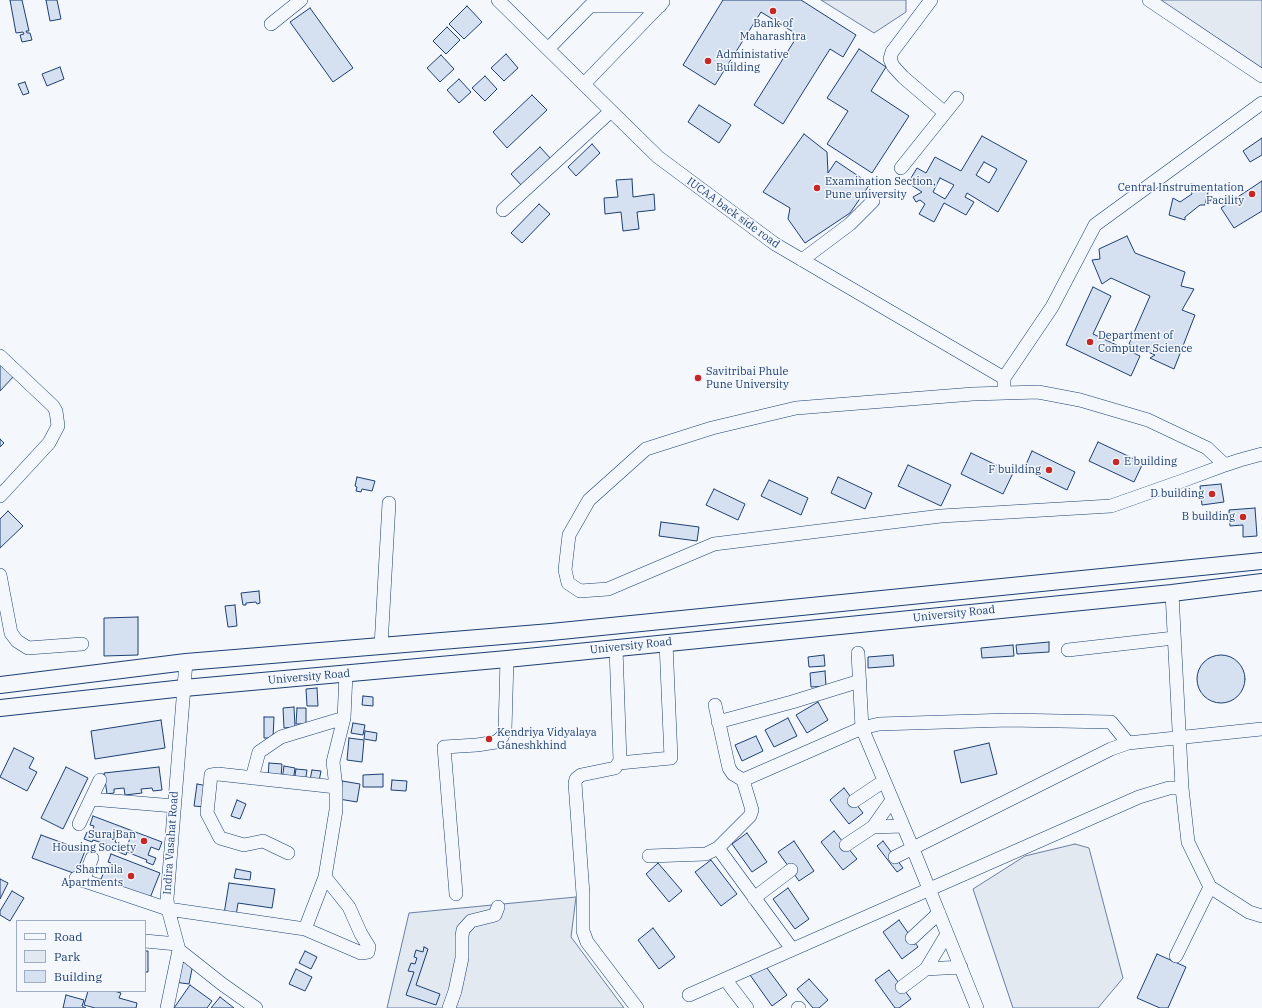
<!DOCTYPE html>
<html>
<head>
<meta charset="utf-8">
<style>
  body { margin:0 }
  #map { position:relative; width:1262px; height:1008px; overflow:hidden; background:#f4f7fb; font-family:"IBM Plex Serif",serif }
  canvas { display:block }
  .legend { position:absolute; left:16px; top:920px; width:130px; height:72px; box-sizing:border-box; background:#f4f7fb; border:1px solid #9eadc5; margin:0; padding:5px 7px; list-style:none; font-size:12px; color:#1d3f73 }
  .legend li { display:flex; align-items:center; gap:8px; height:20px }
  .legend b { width:20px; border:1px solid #9eadc5 }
</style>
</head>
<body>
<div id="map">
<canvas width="1262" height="1008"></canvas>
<ul class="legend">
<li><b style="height:5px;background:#f4f7fb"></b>Road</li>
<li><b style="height:11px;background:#e3e9f0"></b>Park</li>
<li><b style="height:11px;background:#d5e0f0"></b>Building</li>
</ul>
</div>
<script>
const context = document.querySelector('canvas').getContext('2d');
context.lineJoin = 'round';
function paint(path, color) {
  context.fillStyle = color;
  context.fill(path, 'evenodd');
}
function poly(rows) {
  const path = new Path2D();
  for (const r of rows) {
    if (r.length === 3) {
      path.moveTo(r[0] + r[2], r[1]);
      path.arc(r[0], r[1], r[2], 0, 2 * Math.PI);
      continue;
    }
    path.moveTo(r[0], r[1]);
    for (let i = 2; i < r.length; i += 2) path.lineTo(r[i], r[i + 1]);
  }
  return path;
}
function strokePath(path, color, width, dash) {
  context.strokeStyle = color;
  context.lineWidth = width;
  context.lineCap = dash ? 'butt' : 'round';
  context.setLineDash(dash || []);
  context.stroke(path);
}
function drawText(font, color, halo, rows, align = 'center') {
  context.font = font + ' "IBM Plex Serif",serif';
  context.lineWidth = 3;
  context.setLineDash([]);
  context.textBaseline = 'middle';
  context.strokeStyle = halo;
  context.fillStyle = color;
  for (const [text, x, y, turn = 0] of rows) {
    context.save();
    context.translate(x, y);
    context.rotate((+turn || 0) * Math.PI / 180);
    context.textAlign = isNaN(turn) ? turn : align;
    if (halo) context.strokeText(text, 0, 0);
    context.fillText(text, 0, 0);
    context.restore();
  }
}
const green = poly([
  [821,0,906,0,906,12,874,33,821,0],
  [1159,0,1262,0,1262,69,1159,0],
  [1075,844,1089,848,1123,978,1098,1008,1013,1008,973,889,1025,856,1075,844],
  [576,897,571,937,624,1008,387,1008,409,913,576,897]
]);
paint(green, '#e3e9f0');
strokePath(green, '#687fa3', 1);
const building = poly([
  [10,0,22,0,29,31,26,31,27,33,30,33,32,40,22,42,20,35,24,34,23,32,16,33,10,0],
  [46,0,57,0,61,19,50,21,46,0],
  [723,0,801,0,856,35,843,57,830,49,783,124,754,105,798,35,761,12,715,85,683,65,723,0],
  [467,6,482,22,464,39,449,24,467,6],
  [310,8,353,68,333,82,290,22,310,8],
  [447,27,460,40,446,54,433,41,447,27],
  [859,49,886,67,871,91,909,116,872,173,827,144,848,111,827,98,859,49],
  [506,54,518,68,504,81,491,68,506,54],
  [441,55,454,69,440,82,427,68,441,55],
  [60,67,64,79,47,86,42,74,60,67],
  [485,76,497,89,485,101,472,88,485,76],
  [459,79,471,92,459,103,447,90,459,79],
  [25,82,29,93,23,95,18,84,25,82],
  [532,95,547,110,507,148,493,132,532,95],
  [699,105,731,125,719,143,688,122,699,105],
  [804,134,827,152,828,173,836,161,870,184,850,213,805,243,788,219,790,208,763,192,804,134],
  [982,136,1027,161,998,212,967,193,965,197,974,202,966,215,944,203,934,222,919,214,925,204,920,200,916,202,913,197,922,192,908,183,917,168,926,173,935,157,961,171,982,136],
  [984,162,997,169,989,183,976,175,984,162],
  [940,178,954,185,945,199,933,192,940,178],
  [1262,138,1262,155,1250,162,1243,151,1262,138],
  [592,144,600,153,576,176,568,167,592,144],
  [540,147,551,159,522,186,511,174,540,147],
  [632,179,633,197,654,194,655,210,637,212,639,229,623,231,621,212,605,214,604,198,618,197,616,180,632,179],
  [1262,181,1262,211,1234,228,1221,208,1262,181],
  [1191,184,1209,188,1205,205,1200,205,1185,217,1185,220,1169,215,1173,198,1180,202,1192,194,1190,188,1191,184],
  [539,204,550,214,522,243,511,233,539,204],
  [1127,236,1135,253,1185,272,1181,286,1194,289,1182,310,1195,315,1174,369,1150,358,1155,355,1129,344,1150,296,1111,278,1102,284,1092,260,1100,259,1099,249,1127,236],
  [1093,287,1111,296,1093,334,1140,356,1131,376,1066,345,1093,287],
  [0,363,14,376,0,391,0,363],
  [0,439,4,443,0,447,0,439],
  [1098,442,1143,463,1134,482,1089,461,1098,442],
  [1032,451,1075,472,1067,490,1024,469,1032,451],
  [971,453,1013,473,1003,494,961,474,971,453],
  [908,465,951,485,941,506,898,486,908,465],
  [357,477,375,481,372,491,362,489,361,492,356,491,357,487,355,486,357,477],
  [838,477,872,493,865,509,831,493,838,477],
  [769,480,808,498,801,515,761,496,769,480],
  [1221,484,1224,502,1202,505,1200,486,1221,484],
  [714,489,745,504,738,520,706,505,714,489],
  [1255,508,1257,536,1243,537,1243,525,1230,526,1229,510,1255,508],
  [8,511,23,526,0,548,0,519,8,511],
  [661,522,699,527,697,541,659,536,661,522],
  [259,591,260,603,257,604,256,602,246,603,246,605,243,605,241,593,259,591],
  [235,605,237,626,228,627,225,606,235,605],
  [138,617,138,655,104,656,104,618,138,617],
  [1049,642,1049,652,1017,654,1016,645,1049,642],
  [1013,645,1014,656,982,658,981,648,1013,645],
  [824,655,825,666,809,667,808,657,824,655],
  [893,655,894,666,868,668,868,657,893,655],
  [1221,679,24],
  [825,671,826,686,811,687,810,673,825,671],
  [317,688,318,706,307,706,306,689,317,688],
  [363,696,373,697,373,706,362,705,363,696],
  [818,702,828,720,807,733,796,715,818,702],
  [294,707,295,727,284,728,283,708,294,707],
  [297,708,306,708,306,724,296,724,297,708],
  [264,717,274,717,273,738,264,738,264,717],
  [788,718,797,736,774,747,765,730,788,718],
  [161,720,165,748,95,759,91,731,161,720],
  [353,723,365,725,363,735,351,733,353,723],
  [365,731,377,733,376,741,364,739,365,731],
  [756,736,763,751,742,761,735,745,756,736],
  [349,738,364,740,362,762,347,760,349,738],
  [989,743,997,774,961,783,954,751,989,743],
  [14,748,34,758,29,768,37,772,27,791,0,777,14,748],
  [269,763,282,764,281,777,268,777,269,763],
  [284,766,295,768,293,782,282,780,284,766],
  [66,767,88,778,63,829,41,818,66,767],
  [159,767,162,790,153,791,152,788,141,789,142,793,125,795,124,788,114,789,114,793,107,794,104,773,159,767],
  [296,769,307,770,305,783,294,782,296,769],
  [312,770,321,771,319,781,310,780,312,770],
  [383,774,383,787,363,787,363,775,383,774],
  [392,780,407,781,406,791,391,790,392,780],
  [342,781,360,784,357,802,339,799,342,781],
  [197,784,208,786,204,807,194,806,197,784],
  [844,788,863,813,849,824,830,800,844,788],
  [237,800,246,804,240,819,231,816,237,800],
  [93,816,162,842,159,850,151,847,148,855,156,858,153,865,146,862,147,860,127,852,126,855,111,849,112,846,93,840,92,842,84,839,87,832,92,834,94,826,90,825,93,816],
  [118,833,130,838,127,847,115,842,118,833],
  [834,831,857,859,843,870,821,842,834,831],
  [747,833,767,862,752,872,732,844,747,833],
  [41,835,85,851,76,874,32,858,41,835],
  [794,841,814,871,799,881,778,852,794,841],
  [883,841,903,868,897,872,877,846,883,841],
  [111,854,160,873,150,898,101,879,104,872,108,873,111,863,108,862,111,854],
  [711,860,737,894,721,906,695,872,711,860],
  [658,863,682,891,669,902,646,874,658,863],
  [236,869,251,872,250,880,234,878,236,869],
  [0,879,8,883,0,899,0,879],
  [229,883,275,889,272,908,238,903,236,916,224,914,229,883],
  [788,888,809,919,795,929,773,899,788,888],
  [12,891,24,898,10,921,0,915,0,911,12,891],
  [899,920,918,947,902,959,883,932,899,920],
  [653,928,675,957,659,969,638,940,653,928],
  [424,947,428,949,416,985,440,994,436,1005,406,995,414,972,408,971,411,963,415,964,417,958,414,957,416,950,423,952,424,947],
  [145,951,148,951,148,972,145,972,145,951],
  [305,951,317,957,311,969,299,963,305,951],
  [1157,954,1186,967,1168,1008,1160,1008,1137,998,1157,954],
  [179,961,193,964,189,984,174,982,179,961],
  [764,964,787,995,772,1006,750,975,764,964],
  [296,969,312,977,305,991,289,984,296,969],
  [889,970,911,999,899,1008,895,1008,875,980,889,970],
  [809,979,828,1000,819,1008,813,1008,797,989,809,979],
  [190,985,212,1001,207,1008,174,1008,190,985],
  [88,991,114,991,121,993,119,998,137,1003,136,1008,95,1008,84,1005,88,991],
  [66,995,84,1000,82,1006,86,1008,63,1008,66,995],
  [220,997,234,1008,211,1008,220,997]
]);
paint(building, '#d5e0f0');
strokePath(building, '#1d3f73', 1);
const minor = poly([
  [498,0,658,157,775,244,1004,378],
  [1149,0,1262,76],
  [271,24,301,0],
  [548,49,590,6,660,6],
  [584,84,663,2],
  [945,113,957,98],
  [901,168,945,113,903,77,893,66,890,59,892,52,931,0],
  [503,210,611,111],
  [802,260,850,224,873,201],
  [0,356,53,406,56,411,58,426,49,443,0,496],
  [1004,385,1004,378,1052,307,1095,225,1262,103],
  [1225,465,1207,448,1148,420,1080,400,1038,392,973,394,796,408,712,428,646,449,589,500,569,535,565,570,568,583,580,591,608,589,714,544,941,516,1111,506,1182,481,1225,465,1240,460,1262,454],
  [0,575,11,633,17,641,28,648,82,644],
  [1172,593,1182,788,1188,842,1210,887,1249,912,1262,916],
  [381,646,389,503],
  [616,648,620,761,615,768,581,775,576,779,575,783,583,894,583,931,587,942,637,1008],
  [1068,650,1174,638],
  [858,653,862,728,913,849,977,1008],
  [186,662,167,899,168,909,179,950,222,984,256,1008],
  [718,722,792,702,860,681],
  [619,763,671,758,666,643],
  [252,778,259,752,281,737,344,718],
  [743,780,862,728,879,724,1009,720,1111,722,1128,743],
  [91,799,174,806],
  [854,801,884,781],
  [79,824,100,780],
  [873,827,892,800],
  [846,845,873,827,903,826],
  [718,848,792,949],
  [288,853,263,841,244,845,220,838,207,813,211,775,218,774,336,787],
  [649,856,706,854,718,848,750,816,752,810,743,780,733,774,729,768,715,705],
  [895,857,1111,749,1128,743,1262,729],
  [76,878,168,909,305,929,325,877,336,810,336,787,333,762,344,718,346,674],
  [83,881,92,858],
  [456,894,444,747,477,745,496,742,502,737,505,730,507,659],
  [754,898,791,870],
  [305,929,361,953,368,952,369,947,361,934,349,907,325,877],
  [912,938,939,913],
  [145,941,177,944],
  [1176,956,1210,887],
  [926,969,947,934],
  [725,979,747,1008],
  [902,987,926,969,961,967],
  [689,995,1139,797,1169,788,1182,788],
  [167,1008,179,950],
  [449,1008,455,991,462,958,462,936,463,930,471,921,495,915,498,907],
  [798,1008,799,1008]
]);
const major = poly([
  [0,685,186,662,551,632,1262,561],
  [0,708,184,688,507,659,1172,593,1262,582]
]);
strokePath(minor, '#1d3f73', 14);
strokePath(major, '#1d3f73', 18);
strokePath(minor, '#f4f7fb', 13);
strokePath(major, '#f4f7fb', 16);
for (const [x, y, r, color] of [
  [773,11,4,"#c62828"],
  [708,61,4,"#c62828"],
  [817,188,4,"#c62828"],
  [1252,194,4,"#c62828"],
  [1090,342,4,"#c62828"],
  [698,378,4,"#c62828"],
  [1116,462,4,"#c62828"],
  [1049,470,4,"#c62828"],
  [1212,494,4,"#c62828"],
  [1243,517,4,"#c62828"],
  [489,739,4,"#c62828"],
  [144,841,4,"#c62828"],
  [131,876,4,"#c62828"]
]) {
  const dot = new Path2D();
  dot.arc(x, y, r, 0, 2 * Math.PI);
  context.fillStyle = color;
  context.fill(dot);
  strokePath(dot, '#f4f7fb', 1.5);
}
drawText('11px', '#1d3f73', '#f4f7fb', [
  ["Bank of",773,24,"center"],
  ["Maharashtra",773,37,"center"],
  ["Administative",716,55],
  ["Building",716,68],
  ["Examination Section,",825,182],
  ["Pune university",825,195],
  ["Central Instrumentation",1244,188,"right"],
  ["Facility",1244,201,"right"],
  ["Department of",1098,336],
  ["Computer Science",1098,349],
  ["Savitribai Phule",706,372],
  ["Pune University",706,385],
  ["E building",1124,462],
  ["F building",1041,470,"right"],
  ["D building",1204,494,"right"],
  ["B building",1235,517,"right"],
  ["Kendriya Vidyalaya",497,733],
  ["Ganeshkhind",497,746],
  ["SurajBan",136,835,"right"],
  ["Housing Society",136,848,"right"],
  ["Sharmila",123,870,"right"],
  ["Apartments",123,883,"right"]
], 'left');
drawText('11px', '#1d3f73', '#f4f7fb', [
  ["IUCAA back side road",733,213,36],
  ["University Road",954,614,-6],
  ["University Road",631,646,-6],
  ["University Road",309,677,-5],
  ["Indira Vasahat Road",171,843,-86]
]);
</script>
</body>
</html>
